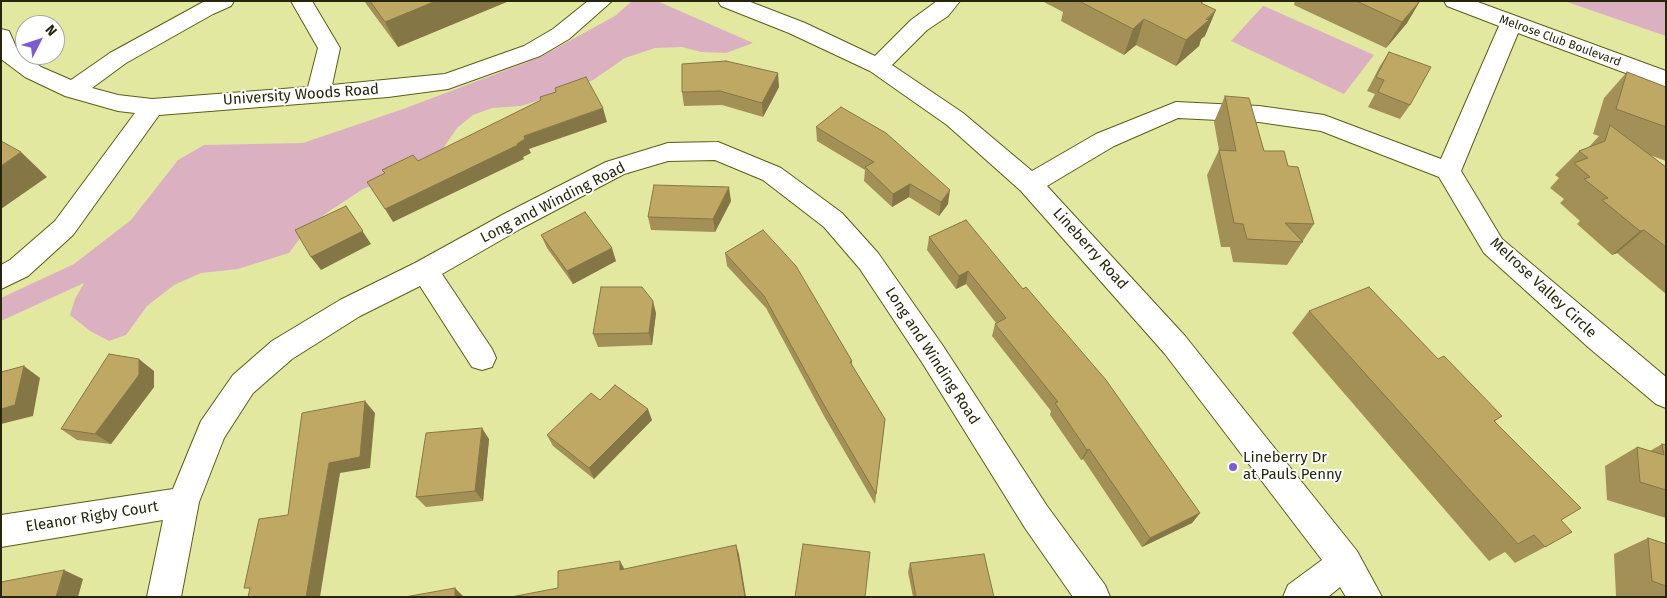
<!DOCTYPE html>
<html>
<head>
<meta charset="utf-8">
<style>
  body { margin:0 }
  #map { position:relative; width:1667px; height:598px; overflow:hidden; background:#e2e8a0; font-family:"Fira Sans",sans-serif }
  canvas { display:block }
  .frame { position:absolute; inset:0; border:2px solid #26270a; pointer-events:none }
  .north { position:absolute; left:15px; top:15px; width:50px; height:50px; box-sizing:border-box; background:#fff; border:1px solid #a8a99d; border-radius:50%; rotate:49deg; font-size:14px; font-weight:700; line-height:20px; text-align:center; color:#26270a }
  .north::after { content:''; display:block; margin:auto; width:18px; height:22px; background:#7d5bd5; clip-path:polygon(50% 0,100% 100%,50% 72%,0 100%) }
</style>
</head>
<body>
<div id="map">
<canvas width="1667" height="598"></canvas>
<div class="frame"></div>
<div class="north">N</div>
</div>
<script>
const context = document.querySelector('canvas').getContext('2d');
context.lineJoin = 'round';
function paint(path, color) {
  context.fillStyle = color;
  context.fill(path, 'evenodd');
}
function poly(rows) {
  const path = new Path2D();
  for (const r of rows) {
    path.moveTo(r[0], r[1]);
    for (let i = 2; i < r.length; i += 2) path.lineTo(r[i], r[i + 1]);
  }
  return path;
}
function strokePath(path, color, width, dash) {
  context.strokeStyle = color;
  context.lineWidth = width;
  context.lineCap = dash ? 'butt' : 'round';
  context.setLineDash(dash || []);
  context.stroke(path);
}
function drawText(font, color, halo, rows, align = 'center') {
  context.font = font + ' "Fira Sans",sans-serif';
  context.lineWidth = 4;
  context.setLineDash([]);
  context.textBaseline = 'middle';
  context.strokeStyle = halo;
  context.fillStyle = color;
  for (const [text, x, y, turn = 0] of rows) {
    context.save();
    context.translate(x, y);
    context.rotate((+turn || 0) * Math.PI / 180);
    context.textAlign = isNaN(turn) ? turn : align;
    if (halo) context.strokeText(text, 0, 0);
    context.fillText(text, 0, 0);
    context.restore();
  }
}
paint(poly([
  [632,1,657,1,753,43,726,53,701,52,682,47,655,48,625,58,593,80,546,98,521,106,492,108,473,115,457,128,442,150,400,175,363,189,325,214,307,229,289,253,238,269,201,273,174,285,147,306,126,335,109,341,90,331,70,315,75,299,84,283,1,321,1,298,74,264,131,220,178,160,204,145,303,143,406,108,538,58,615,16],
  [1564,1,1666,1,1666,36],
  [1263,6,1264,6,1374,55,1344,94,1231,41]
]), '#dbb1c2');
const minor = poly([
  [205,1,234,1,231,6,213,14,126,63,92,88,118,95,152,99,308,87,318,48,291,1,312,1,340,48,332,85,445,74,524,46,553,29,588,1,612,1,569,39,540,56,448,89,388,97,159,115,73,235,28,276,1,289,1,265,10,260,55,221,135,113,118,111,65,96,25,77,1,59,1,29,9,31,16,47,25,55,41,67,71,80,110,53,205,1],
  [718,1,748,1,805,23,875,56,911,20,937,1,960,1,948,16,927,30,892,65,963,113,1032,171,1096,134,1176,102,1259,106,1324,115,1441,159,1499,26,1447,6,1444,1,1475,1,1666,71,1666,88,1518,33,1461,171,1502,239,1666,377,1666,408,1656,404,1588,347,1484,253,1439,177,1321,131,1259,122,1178,118,1114,146,1047,186,1185,336,1357,551,1382,597,1346,597,1340,587,1328,597,1283,597,1288,585,1322,560,1165,354,1021,191,947,125,870,71,789,33,721,6,718,1],
  [718,142,781,168,842,213,878,253,943,346,1047,506,1105,585,1110,597,1073,597,1025,528,923,364,860,269,824,227,763,180,715,160,668,161,624,174,522,228,442,274,492,349,496,358,492,367,482,370,472,367,420,286,360,316,292,359,253,393,224,438,199,502,181,597,147,597,163,520,1,547,1,515,173,489,201,421,233,375,272,341,340,300,415,263,504,214,606,162,668,143,718,142]
]);
strokePath(minor, '#5b5e16', 2);
paint(minor, '#fff');
paint(poly([
  [364,1,509,1,398,47],
  [1042,1,1203,1,1202,4,1205,36,1201,39,1199,46,1176,66,1136,45,1124,55,1061,21,1063,12],
  [1295,1,1420,1,1407,23,1386,48,1294,5],
  [1389,52,1410,105,1400,119,1368,107,1375,94,1367,91,1380,66],
  [1627,72,1666,87,1666,161,1650,155,1666,167,1666,294,1617,253,1612,255,1577,224,1580,221,1560,203,1564,199,1550,188,1559,178,1555,175,1579,151,1588,148,1599,136,1593,134,1604,98],
  [779,87,763,117,722,105,684,106,682,92],
  [1225,96,1264,151,1288,166,1314,224,1287,265,1233,262,1230,247,1221,247,1207,175,1219,150,1214,122],
  [816,127,948,204,939,216,909,197,892,207,864,181,865,170,817,141],
  [731,201,715,232,651,230,648,217],
  [966,220,1200,513,1192,523,1142,547,1083,459,1081,460,1050,415,1051,411,992,336,995,324,996,323,966,284,956,289,927,250,929,237],
  [541,235,616,261,573,284,547,248],
  [725,253,852,361,852,365,885,419,875,504,824,416,766,308,727,266],
  [1309,311,1438,359,1502,416,1495,421,1561,520,1545,547,1515,563,1505,552,1489,561,1292,333],
  [656,313,652,345,598,347,593,334],
  [154,371,154,387,111,444,77,440,61,429],
  [652,420,594,479,553,446,547,435],
  [489,439,483,501,426,507,416,497],
  [1662,444,1666,445,1666,518,1607,500,1605,466,1637,447,1650,451],
  [1648,538,1666,544,1666,597,1616,596,1614,554],
  [910,563,994,597,913,597,908,572]
]), '#a39056');
paint(poly([
  [436,1,509,1,398,47,385,22],
  [1420,1,1407,23,1386,48,1402,22],
  [1216,10,1205,36,1201,39,1199,46,1176,66,1186,40],
  [1144,19,1136,45,1124,55,1133,29],
  [778,73,779,87,763,117,762,103],
  [603,108,607,122,529,149,531,153,523,157,524,159,393,222,385,209,517,144,524,136],
  [21,152,47,177,1,209,1,166],
  [910,184,909,197,892,207,893,194],
  [729,187,731,201,715,232,713,219],
  [950,190,948,204,939,216,941,202],
  [346,206,371,244,321,270,311,257],
  [1644,230,1617,253,1612,255,1640,231],
  [612,248,616,261,573,284,567,271],
  [968,271,966,284,956,289,959,276],
  [653,301,656,313,652,345,649,333],
  [139,359,154,371,154,387,111,444,95,434],
  [24,366,40,378,33,416,1,424,1,409],
  [365,401,375,413,370,468,340,473,320,597,306,597,329,463],
  [648,409,652,420,594,479,589,468],
  [482,428,489,439,483,501,475,491],
  [1089,449,1083,459,1081,460,1087,450],
  [1200,513,1192,523,1142,547,1150,538],
  [736,545,739,554,746,597,745,597],
  [620,561,625,570,620,570],
  [64,570,83,579,78,597,56,597],
  [455,588,464,597,455,597]
]), '#857646');
const building = poly([
  [370,1,436,1,385,22,370,1],
  [1079,1,1203,1,1201,3,1216,10,1206,19,1209,20,1186,40,1144,19,1133,29,1079,1],
  [1356,1,1420,1,1402,22,1356,1],
  [1389,52,1431,67,1410,105,1378,92,1384,80,1376,77,1389,52],
  [726,61,778,73,762,103,720,91,682,92,682,64,726,61],
  [1627,72,1666,87,1666,127,1616,109,1627,72],
  [586,77,603,108,524,136,525,139,517,144,518,145,385,209,367,182,385,173,382,170,413,155,418,161,541,100,540,97,556,92,555,88,586,77],
  [1225,96,1249,98,1264,151,1284,151,1288,166,1298,167,1314,224,1285,223,1303,242,1247,239,1243,224,1234,223,1219,150,1236,151,1225,96],
  [841,107,886,133,950,190,941,202,910,184,893,194,865,167,874,162,816,127,841,107],
  [1610,125,1666,167,1666,247,1644,230,1640,231,1602,200,1608,198,1584,179,1590,177,1574,163,1588,158,1579,151,1605,141,1610,125],
  [1,141,21,152,1,166,1,141],
  [654,185,729,187,713,219,648,217,654,185],
  [346,206,363,231,311,257,295,230,346,206],
  [585,212,612,248,567,271,541,235,585,212],
  [966,220,1023,289,1026,287,1106,380,1200,513,1150,538,1089,449,1087,450,1055,403,1058,402,995,324,1006,318,968,271,959,276,929,237,966,220],
  [763,230,796,266,852,361,850,362,885,419,876,494,824,405,764,296,725,253,763,230],
  [601,287,642,287,653,301,649,333,593,334,601,287],
  [1369,287,1438,359,1444,356,1502,416,1494,421,1581,508,1561,520,1572,532,1545,547,1534,535,1518,544,1309,311,1369,287],
  [109,354,139,359,139,375,95,434,61,429,109,354],
  [24,366,15,405,1,409,1,372,24,366],
  [615,385,648,409,589,468,547,435,591,393,600,400,615,385],
  [365,401,360,457,329,463,306,597,248,597,250,588,244,588,259,519,288,515,302,413,365,401],
  [482,428,475,491,416,497,426,433,482,428],
  [1662,444,1666,445,1666,490,1640,482,1637,447,1664,455,1662,444],
  [1648,538,1666,544,1666,586,1652,581,1648,538],
  [803,544,870,552,865,597,795,597,803,544],
  [736,545,745,597,511,597,558,588,558,571,620,561,620,570,736,545],
  [984,554,994,597,916,597,910,563,984,554],
  [64,570,56,597,1,597,1,582,64,570],
  [455,588,455,597,405,597,455,588]
]);
paint(building, '#bea864');
strokePath(building, '#857646', 1);
for (const [x, y, r, color] of [
  [1233,467,5,"#7d5bd5"]
]) {
  const dot = new Path2D();
  dot.arc(x, y, r, 0, 2 * Math.PI);
  context.fillStyle = color;
  context.fill(dot);
  strokePath(dot, '#fff', 2);
}
drawText('12px', '#26270a', '#fff', [
  ["Melrose Club Boulevard",1560,41,20]
]);
drawText('15px', '#26270a', '#fff', [
  ["University Woods Road",301,95,-4],
  ["Long and Winding Road",553,203,-27],
  ["Lineberry Road",1090,249,48],
  ["Melrose Valley Circle",1543,288,43],
  ["Long and Winding Road",932,356,57],
  ["Eleanor Rigby Court",92,517,-9]
]);
drawText('15px', '#26270a', '#fff', [
  ["Lineberry Dr",1243,458],
  ["at Pauls Penny",1243,475]
], 'left');
</script>
</body>
</html>
